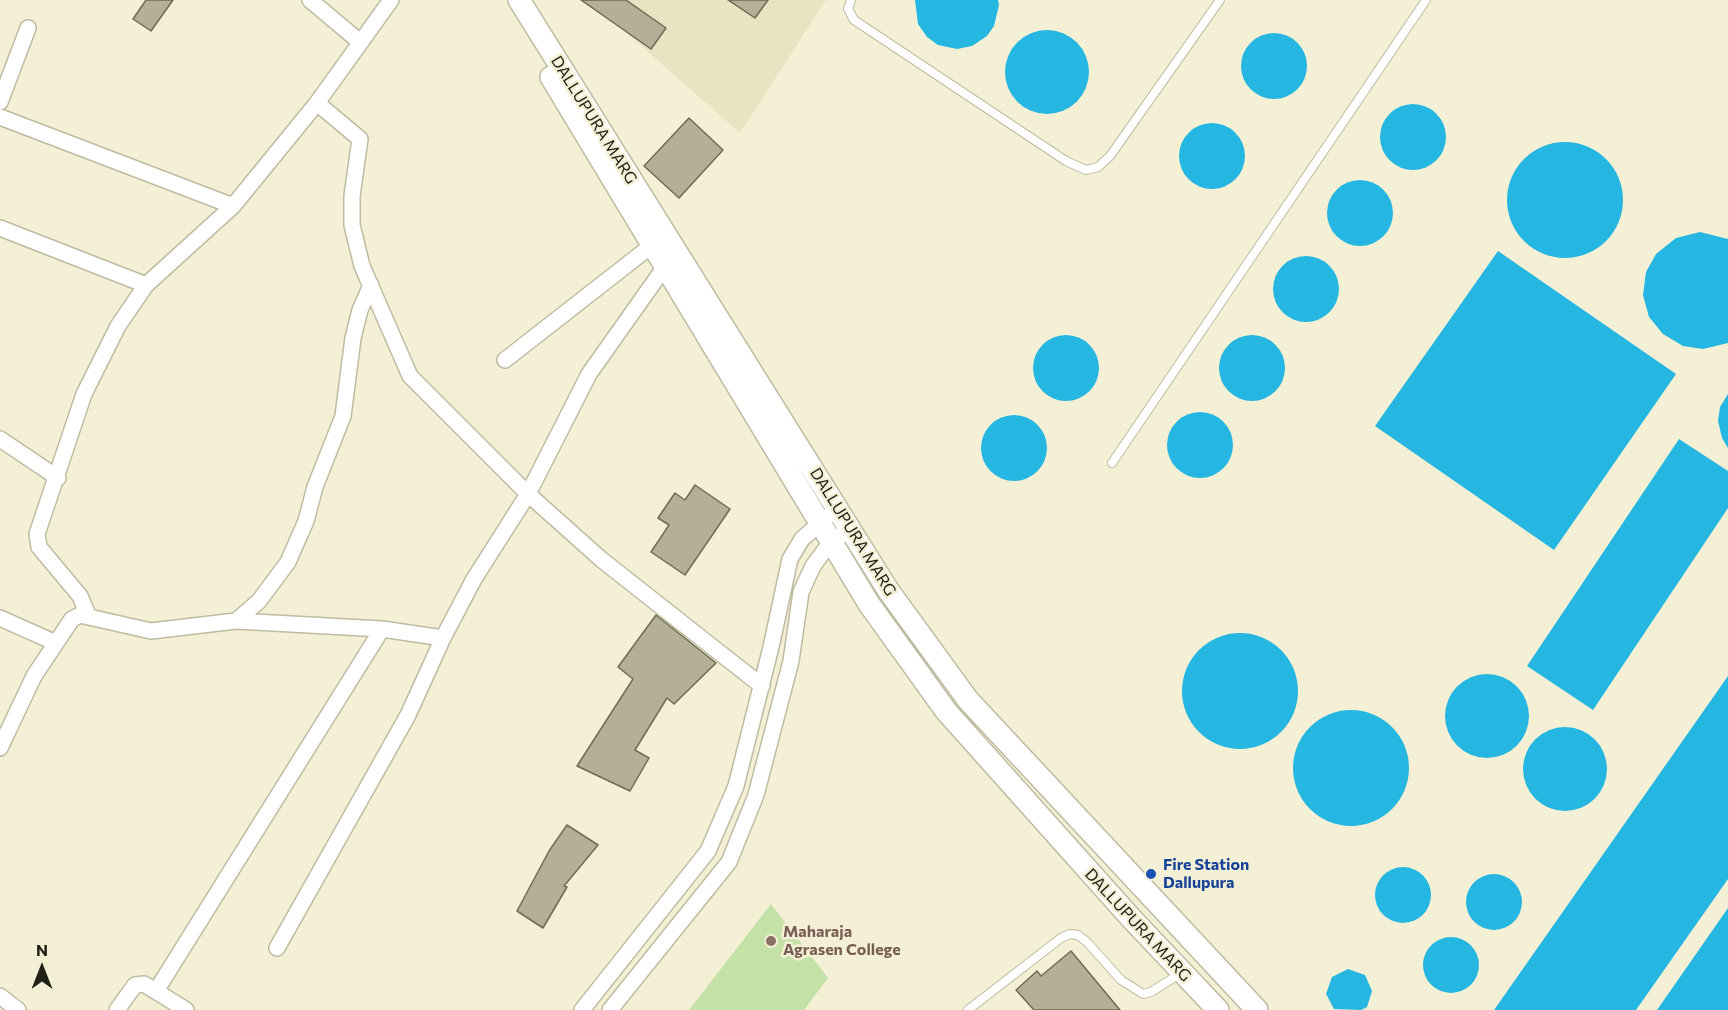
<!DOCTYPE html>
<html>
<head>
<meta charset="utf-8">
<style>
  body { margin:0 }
  #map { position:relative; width:1728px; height:1010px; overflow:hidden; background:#f4f0d5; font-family:Commissioner,sans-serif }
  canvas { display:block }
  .north { position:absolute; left:12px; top:938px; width:60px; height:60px; -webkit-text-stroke:4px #f4f0d5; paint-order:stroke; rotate:0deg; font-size:16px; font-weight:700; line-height:24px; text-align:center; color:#212016 }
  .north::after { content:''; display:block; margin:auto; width:21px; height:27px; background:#212016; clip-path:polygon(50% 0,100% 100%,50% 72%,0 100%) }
</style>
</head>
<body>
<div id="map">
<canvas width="1728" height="1010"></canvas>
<div class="north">N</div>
</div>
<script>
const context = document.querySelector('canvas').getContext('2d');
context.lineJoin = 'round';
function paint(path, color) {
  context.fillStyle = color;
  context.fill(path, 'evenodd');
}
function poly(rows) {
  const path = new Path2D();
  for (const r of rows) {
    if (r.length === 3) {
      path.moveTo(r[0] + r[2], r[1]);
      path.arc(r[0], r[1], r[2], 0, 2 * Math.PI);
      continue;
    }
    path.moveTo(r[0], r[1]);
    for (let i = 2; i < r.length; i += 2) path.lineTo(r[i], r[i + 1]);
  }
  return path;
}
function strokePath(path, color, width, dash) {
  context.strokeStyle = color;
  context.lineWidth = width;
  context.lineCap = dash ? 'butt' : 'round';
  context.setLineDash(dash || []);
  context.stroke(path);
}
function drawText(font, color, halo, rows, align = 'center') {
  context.font = font + ' Commissioner,sans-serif';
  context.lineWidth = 5;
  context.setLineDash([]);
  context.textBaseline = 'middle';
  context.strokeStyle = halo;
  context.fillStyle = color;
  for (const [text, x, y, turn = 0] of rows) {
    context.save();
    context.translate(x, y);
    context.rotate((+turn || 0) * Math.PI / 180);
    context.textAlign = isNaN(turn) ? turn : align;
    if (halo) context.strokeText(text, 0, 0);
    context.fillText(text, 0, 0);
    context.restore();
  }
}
paint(poly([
  [589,0,826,0,740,133]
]), '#e9e3c2');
paint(poly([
  [771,904,828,978,804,1010,689,1010]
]), '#c4e1a7');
paint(poly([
  [915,0,998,0,999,5,994,26,987,36,972,46,957,49,938,45,927,37,918,24],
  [1047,72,42],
  [1274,66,33],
  [1413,137,33],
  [1212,156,33],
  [1565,200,58],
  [1360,213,33],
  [1700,232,1728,239,1728,343,1703,349,1683,346,1663,334,1649,317,1643,295,1646,272,1656,254,1676,238],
  [1498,251,1676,374,1554,550,1375,426],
  [1306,289,33],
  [1252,368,33],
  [1066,368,33],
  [1728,394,1728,448,1722,438,1718,421,1720,407],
  [1200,445,33],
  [1014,448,33],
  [1679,439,1728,471,1728,508,1593,710,1527,666],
  [1240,691,58],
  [1487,716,42],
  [1728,676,1728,879,1636,1010,1494,1010],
  [1351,768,58],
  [1565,769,42],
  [1403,895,28],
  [1494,902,28],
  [1728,908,1728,1010,1657,1010],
  [1451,965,28],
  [1348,969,1365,975,1372,991,1367,1007,1361,1010,1334,1009,1326,994,1332,977]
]), '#25b7e2');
const building = poly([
  [146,0,173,0,151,31,133,19,146,0],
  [581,0,626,0,666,28,651,49,581,0],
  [728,0,768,0,755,18,728,0],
  [689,118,723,150,679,198,644,166,689,118],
  [695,485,730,509,685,575,651,552,669,525,658,518,675,493,685,500,695,485],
  [656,615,716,663,674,704,667,698,635,750,649,758,630,791,577,766,633,679,618,667,656,615],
  [567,825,598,845,564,886,567,887,543,928,517,911,549,851,567,825],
  [1071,951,1120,1010,1034,1010,1016,990,1037,971,1041,976,1071,951]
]);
paint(building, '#b4b097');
strokePath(building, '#6f6b54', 1.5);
const lane = poly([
  [851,0,848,9,854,20,1066,161,1086,170,1098,167,1110,156,1220,0],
  [1112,463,1426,0],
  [968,1010,1061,938,1070,934,1078,935,1087,942,1121,980,1143,994,1151,992,1181,973]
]);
const street = poly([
  [310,0,360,42],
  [0,102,28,28],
  [317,103,360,139,352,196,352,225,362,266,410,376,528,494,602,560,762,686],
  [0,117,233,206],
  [0,228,146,285],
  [505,360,651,246],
  [0,439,58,478],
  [88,615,80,596,39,547,37,534,84,394,118,326,146,285,233,206,317,103,391,0],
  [0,618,56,643],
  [236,621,259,601,288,562,306,521,315,487,343,416,353,338,360,310,371,285],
  [0,748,34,676,72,619,80,615,151,631,236,621,382,629,443,638,474,579,528,494,589,374,664,268],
  [277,948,408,715,443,638],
  [156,991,382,629],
  [0,996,18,1010],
  [117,1010,135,985,144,984,186,1010],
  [582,1010,708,851,736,786,771,647,790,559,802,539,827,517],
  [610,1010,729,862,756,795,791,661,801,592,813,566,830,543,850,529]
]);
const secondary = poly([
  [519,0,888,590,968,700,1257,1010],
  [551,77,869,604,946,711,1130,917,1218,1010]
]);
strokePath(lane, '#bfbba2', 10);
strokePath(street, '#bfbba2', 18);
strokePath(secondary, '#bfbba2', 24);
strokePath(lane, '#fff', 8);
strokePath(street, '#fff', 15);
strokePath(secondary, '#fff', 21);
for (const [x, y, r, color] of [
  [1151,874,6,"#1a4fb4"],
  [771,941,6,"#8d6e63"]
]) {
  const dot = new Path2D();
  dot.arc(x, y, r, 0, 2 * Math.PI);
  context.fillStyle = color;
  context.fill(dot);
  strokePath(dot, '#f4f0d5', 2);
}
drawText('16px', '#212016', '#f4f0d5', [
  ["DALLUPURA MARG",594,120,58],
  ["DALLUPURA MARG",853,532,58],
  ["DALLUPURA MARG",1138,925,47]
]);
drawText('bold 16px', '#164399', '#f4f0d5', [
  ["Fire Station",1163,865],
  ["Dallupura",1163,883]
], 'left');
drawText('bold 16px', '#785e54', '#f4f0d5', [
  ["Maharaja",783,932],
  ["Agrasen College",783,950]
], 'left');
</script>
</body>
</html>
